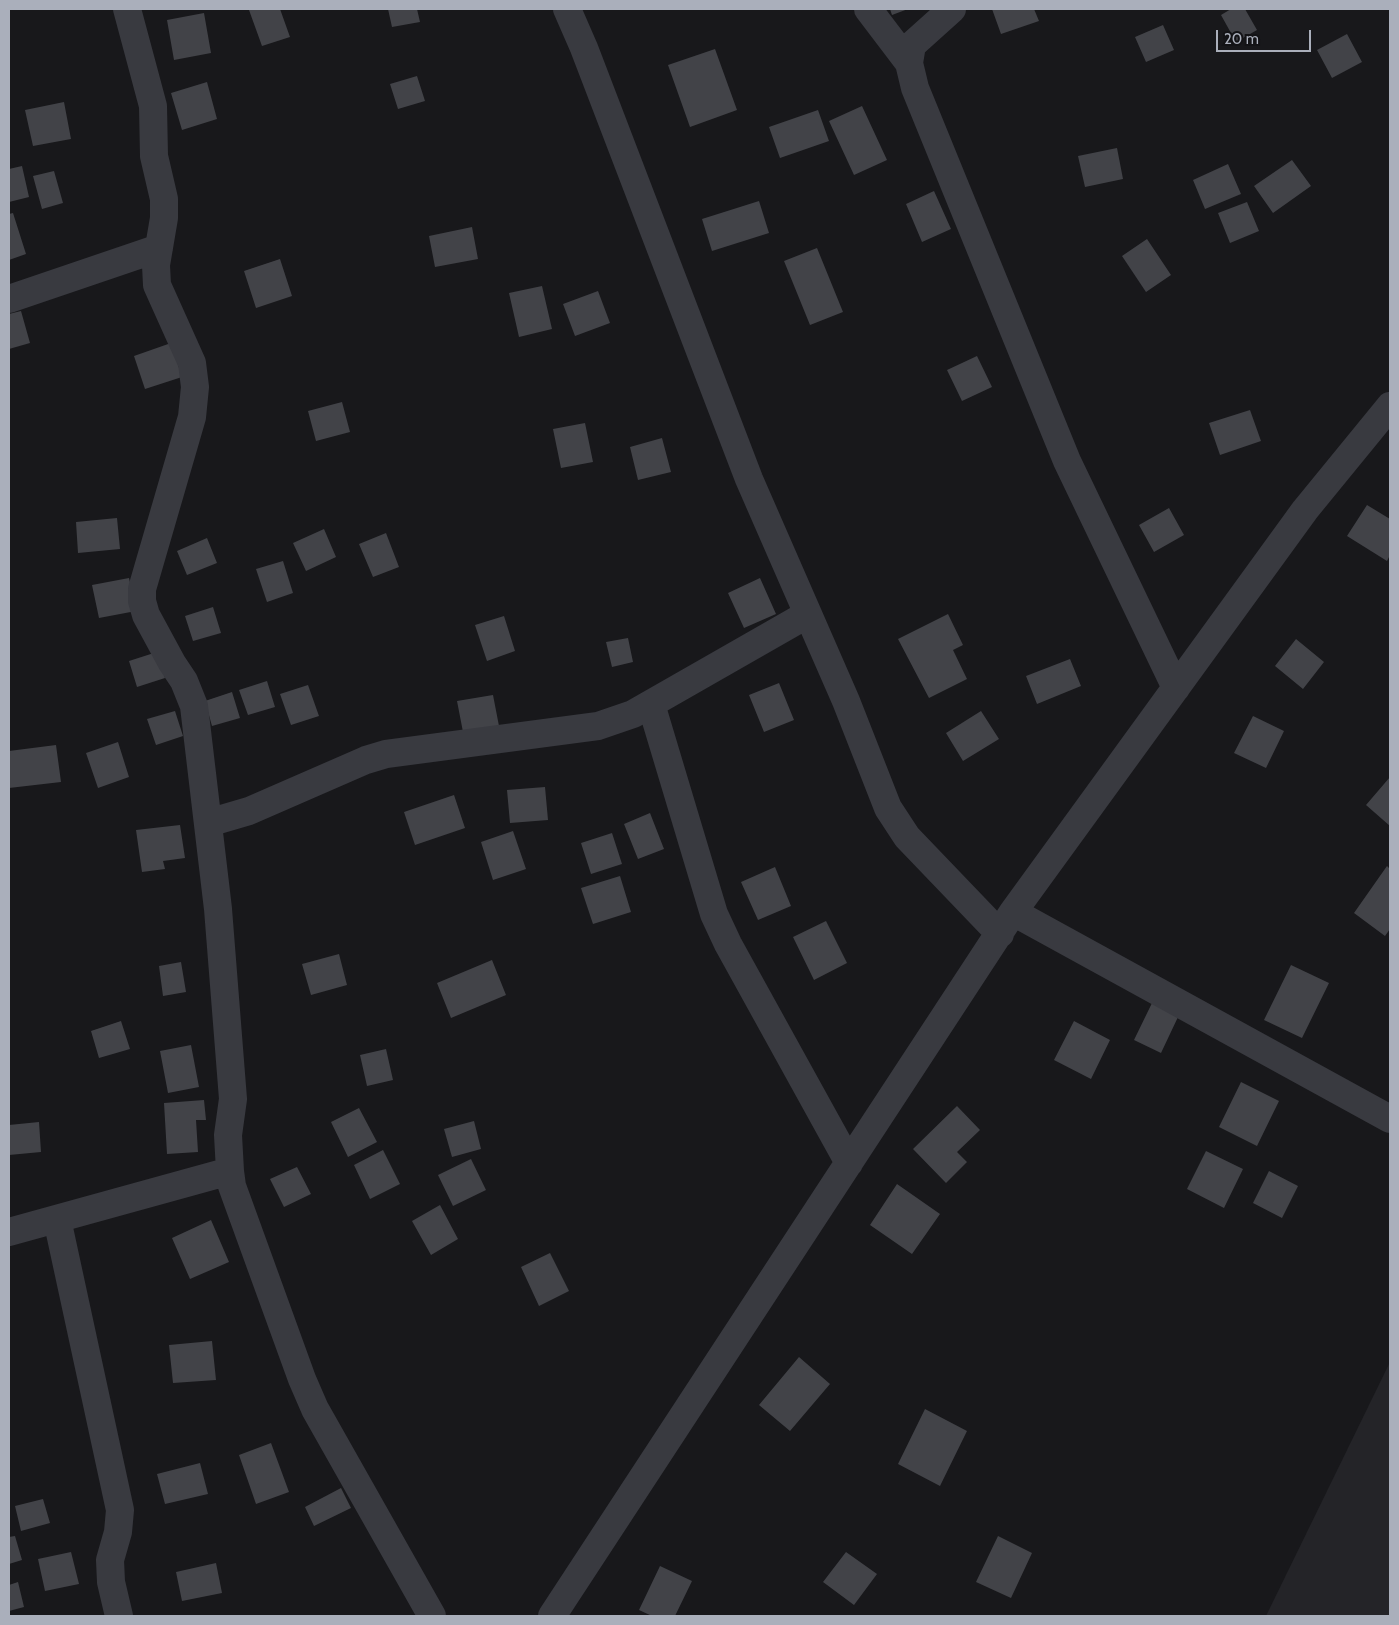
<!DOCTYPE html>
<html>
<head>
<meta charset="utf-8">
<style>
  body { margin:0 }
  #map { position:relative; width:1399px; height:1625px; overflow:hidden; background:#18181b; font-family:Cabin,sans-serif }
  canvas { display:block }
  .frame { position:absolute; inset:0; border:10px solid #aaafbb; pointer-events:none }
  .scale { position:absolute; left:1216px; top:30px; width:95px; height:22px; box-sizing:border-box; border:2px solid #aaafbb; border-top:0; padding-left:6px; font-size:15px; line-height:18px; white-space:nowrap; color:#aaafbb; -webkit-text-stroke:4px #131316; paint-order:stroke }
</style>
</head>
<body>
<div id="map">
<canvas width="1399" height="1625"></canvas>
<div class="frame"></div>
<div class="scale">20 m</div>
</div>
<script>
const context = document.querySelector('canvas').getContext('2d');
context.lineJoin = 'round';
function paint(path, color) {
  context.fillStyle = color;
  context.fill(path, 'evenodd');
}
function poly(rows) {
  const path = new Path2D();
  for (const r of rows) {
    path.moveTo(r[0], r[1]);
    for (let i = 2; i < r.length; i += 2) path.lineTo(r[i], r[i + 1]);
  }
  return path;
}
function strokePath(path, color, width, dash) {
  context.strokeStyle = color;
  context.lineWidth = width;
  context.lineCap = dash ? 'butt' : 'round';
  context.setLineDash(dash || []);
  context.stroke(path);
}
paint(poly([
  [1390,1362,1390,1616,1266,1616]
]), '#242428');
paint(poly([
  [252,9,280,9,290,37,262,46,249,10],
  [388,9,417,9,420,22,392,27],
  [890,9,908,9,892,15],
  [992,9,1034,9,1039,21,1001,34],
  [1231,9,1245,9,1257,30,1236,42,1221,15],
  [204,13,211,53,174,60,167,20],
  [1163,25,1174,50,1146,62,1135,37],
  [1347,34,1362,62,1332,78,1317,50],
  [715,49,737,110,690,127,668,65],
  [417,76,425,101,398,109,390,84],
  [207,82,217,119,182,130,171,93],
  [64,102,71,139,33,146,25,110],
  [862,106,887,160,854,175,829,121],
  [818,110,829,141,780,158,769,127],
  [1117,148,1123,179,1085,187,1078,156],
  [1292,160,1311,186,1273,213,1254,186],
  [1228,164,1241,194,1205,209,1193,180],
  [22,166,29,197,9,202,9,169],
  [54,171,63,203,42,209,33,176],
  [934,191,951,229,922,242,906,204],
  [759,201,769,233,712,251,702,219],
  [1247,202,1259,231,1230,243,1218,213],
  [13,213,26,254,9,260,9,214],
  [472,227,478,259,435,267,429,236],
  [1147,239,1171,275,1146,292,1122,256],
  [817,248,843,312,810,325,784,261],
  [280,259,292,296,256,308,244,271],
  [542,286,552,329,519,337,509,293],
  [598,291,610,323,575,336,563,304],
  [21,311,30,343,9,349,9,314],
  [171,343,182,377,145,389,134,356],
  [977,356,992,387,962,401,947,370],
  [342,402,350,432,316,441,308,411],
  [1250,410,1261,441,1220,455,1209,423],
  [585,423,593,462,561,468,553,429],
  [662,438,671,472,638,480,630,447],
  [1367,505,1390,519,1390,555,1387,561,1347,536],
  [1169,508,1184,535,1154,552,1139,525],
  [117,518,120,549,78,553,76,522],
  [324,529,336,557,306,571,293,543],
  [386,533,399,567,373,577,359,544],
  [207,538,217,563,187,575,177,551],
  [283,561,293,593,267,602,256,569],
  [129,578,136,611,99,618,92,585],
  [760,578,776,614,744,628,728,593],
  [213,607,221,633,193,641,185,616],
  [948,614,963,645,953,650,967,679,929,698,898,639],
  [504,616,515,651,487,661,475,625],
  [628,638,633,662,612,667,606,642],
  [1296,639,1324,662,1303,689,1275,666],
  [157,652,165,678,137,687,129,661],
  [1070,659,1081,686,1037,704,1026,676],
  [267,681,275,707,248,715,239,690],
  [779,683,794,720,764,732,749,695],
  [308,685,319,716,291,725,280,694],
  [232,692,240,718,212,726,205,701],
  [493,695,499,726,463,732,457,701],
  [175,711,183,736,156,745,147,719],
  [981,711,999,739,963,761,946,733],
  [1253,716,1284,731,1266,768,1234,753],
  [118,742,129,777,98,788,86,753],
  [56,745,61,782,9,788,9,751],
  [1390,777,1390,826,1366,805],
  [545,787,548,820,510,823,507,790],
  [454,795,465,828,415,845,404,812],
  [650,813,664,849,638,859,624,824],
  [180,825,185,858,163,861,165,869,142,872,136,830],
  [513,831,526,869,493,880,481,842],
  [612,833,622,864,591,874,581,843],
  [1387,866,1390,869,1390,929,1385,936,1354,913],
  [775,867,791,906,758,920,741,882],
  [620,876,631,912,593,924,581,888],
  [826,921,847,963,814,980,793,937],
  [339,954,347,985,311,995,302,964],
  [492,960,506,995,451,1018,437,983],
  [181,962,186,992,163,996,159,966],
  [1291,965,1329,983,1302,1038,1264,1020],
  [1152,1003,1178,1017,1161,1053,1134,1040],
  [121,1021,130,1049,99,1058,91,1031],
  [1074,1021,1110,1040,1091,1079,1054,1060],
  [191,1045,199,1087,168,1093,160,1051],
  [386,1049,393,1080,367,1086,360,1055],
  [1241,1082,1279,1101,1257,1146,1219,1127],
  [204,1100,206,1120,196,1120,198,1152,167,1154,164,1103],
  [957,1106,980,1130,957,1152,967,1162,946,1183,913,1149],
  [359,1108,377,1142,348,1157,331,1122],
  [474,1121,481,1149,452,1157,444,1129],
  [39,1122,41,1152,9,1155,9,1125],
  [383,1150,400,1184,370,1199,354,1165],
  [1206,1151,1243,1169,1224,1208,1187,1189],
  [471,1159,486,1190,453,1206,438,1175],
  [297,1167,311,1194,284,1207,270,1179],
  [1269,1171,1298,1186,1282,1218,1253,1203],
  [897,1184,940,1214,912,1254,870,1225],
  [440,1205,458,1239,431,1255,412,1221],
  [211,1220,229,1262,190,1279,172,1238],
  [550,1253,569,1291,539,1306,521,1267],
  [212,1341,216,1380,173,1383,169,1345],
  [799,1357,830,1384,790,1431,759,1405],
  [925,1409,967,1431,940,1486,898,1464],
  [271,1443,289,1492,256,1504,239,1455],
  [200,1463,208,1494,165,1504,157,1474],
  [341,1488,351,1508,314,1526,305,1507],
  [43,1499,50,1523,21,1531,15,1506],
  [15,1536,22,1560,9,1564,9,1537],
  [998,1536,1032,1553,1011,1598,976,1582],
  [71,1552,79,1584,45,1591,38,1559],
  [846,1552,877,1574,854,1605,823,1582],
  [216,1563,222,1593,182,1601,176,1572],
  [660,1566,692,1581,675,1616,652,1616,639,1610],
  [18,1582,24,1607,9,1611,9,1585]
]), '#424348');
strokePath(poly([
  [127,9,153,106,154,156,164,199,164,218,156,265,157,285,192,363,195,387,192,417,142,589,142,601,146,615,172,663,184,681,194,706,218,909,233,1099,228,1135,230,1171,232,1186,302,1379,315,1409,432,1616],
  [567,9,584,48,749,479,846,701,888,808,907,837,1000,934],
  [868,9,909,63],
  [952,9,912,45,909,63,915,88,1067,461,1176,688],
  [9,299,159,248],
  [651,704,714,914,728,944,849,1163],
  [208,823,249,811,366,760,386,754,598,726,633,714,808,614],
  [1013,912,1390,1119],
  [57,1219,120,1510,118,1532,110,1560,111,1582,119,1616],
  [9,1232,230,1171],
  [552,1616,1013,912,1305,510,1390,406]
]), '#393a40', 28);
</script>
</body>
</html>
